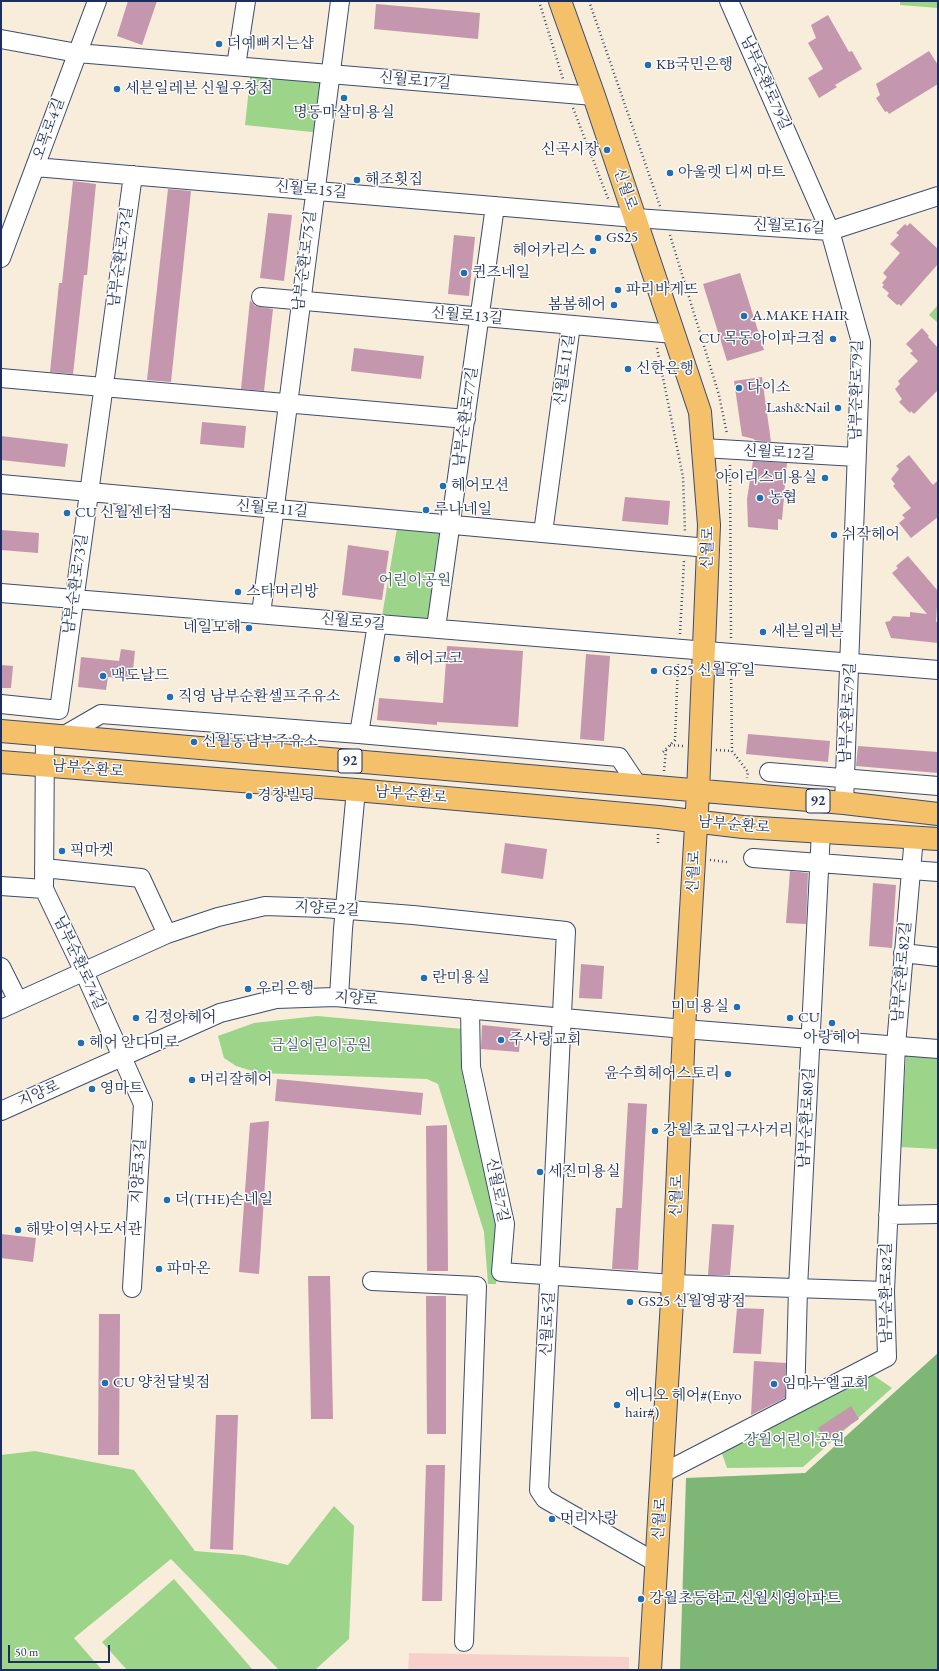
<!DOCTYPE html>
<html>
<head>
<meta charset="utf-8">
<style>
  body { margin:0 }
  #map { position:relative; width:939px; height:1671px; overflow:hidden; background:#f7edda; font-family:"EB Garamond",serif }
  canvas { display:block }
  .frame { position:absolute; inset:0; border:2px solid #1b2f5e; pointer-events:none }
  .scale { position:absolute; left:8px; top:1645px; width:102px; height:18px; box-sizing:border-box; border:2px solid #1b2f5e; border-top:0; padding-left:5px; font-size:12px; line-height:14px; white-space:nowrap; color:#1b2f5e; -webkit-text-stroke:3px #fdfcf7; paint-order:stroke }
</style>
</head>
<body>
<div id="map">
<canvas width="939" height="1671"></canvas>
<div class="frame"></div>
<div class="scale">50 m</div>
</div>
<script>
const context = document.querySelector('canvas').getContext('2d');
context.lineJoin = 'round';
function paint(path, color) {
  context.fillStyle = color;
  context.fill(path, 'evenodd');
}
function poly(rows) {
  const path = new Path2D();
  for (const r of rows) {
    path.moveTo(r[0], r[1]);
    for (let i = 2; i < r.length; i += 2) path.lineTo(r[i], r[i + 1]);
  }
  return path;
}
function strokePath(path, color, width, dash) {
  context.strokeStyle = color;
  context.lineWidth = width;
  context.lineCap = dash ? 'butt' : 'round';
  context.setLineDash(dash || []);
  context.stroke(path);
}
function drawText(font, color, halo, rows, align = 'center') {
  context.font = font + ' "EB Garamond","Noto Serif KR",serif';
  context.lineWidth = 3;
  context.setLineDash([]);
  context.textBaseline = 'middle';
  context.strokeStyle = halo;
  context.fillStyle = color;
  for (const [text, x, y, turn = 0] of rows) {
    context.save();
    context.translate(x, y);
    context.rotate((+turn || 0) * Math.PI / 180);
    context.textAlign = isNaN(turn) ? turn : align;
    if (halo) context.strokeText(text, 0, 0);
    context.fillText(text, 0, 0);
    context.restore();
  }
}
paint(poly([
  [409,1653,629,1657,629,1670,408,1670]
]), '#f7d0cc');
paint(poly([
  [900,1,938,1,938,8,900,5],
  [251,69,327,77,321,133,245,125],
  [938,305,938,323,929,315],
  [398,522,450,527,434,628,381,622],
  [317,1016,463,1029,466,1037,463,1078,500,1230,496,1284,488,1284,484,1232,438,1084,427,1079,259,1073,236,1066,224,1058,218,1036,254,1023],
  [906,1056,938,1057,938,1149,900,1147],
  [870,1373,892,1388,803,1467,727,1468,720,1448],
  [35,1451,134,1470,195,1551,244,1555,288,1565,334,1506,354,1526,349,1639,315,1670,279,1670,171,1559,74,1638,102,1670,1,1670,1,1455],
  [174,1579,253,1670,127,1670,102,1642]
]), '#9cd589');
paint(poly([
  [938,1353,938,1670,680,1670,686,1478,805,1473]
]), '#7db675');
paint(poly([
  [128,1,157,1,142,45,117,36],
  [376,4,480,13,478,39,374,29],
  [828,15,849,52,852,51,862,69,835,85,837,87,819,98,808,78,823,69,808,43,816,38,811,25],
  [929,51,938,65,938,84,889,114,887,111,885,112,876,98,880,95,876,84],
  [73,181,96,184,87,275,84,275,73,374,50,372,59,283,62,283],
  [168,189,191,191,171,382,147,380],
  [268,213,292,215,284,281,260,278],
  [910,223,938,249,938,264,901,306,899,304,897,305,887,296,889,293,882,287,884,285,882,283,887,277,883,273,900,253,890,244,899,235,896,233,905,224,907,226],
  [454,235,475,237,469,296,448,294],
  [740,273,764,350,727,361,703,284],
  [250,300,255,306,273,309,264,391,241,389],
  [922,328,929,336,928,337,938,348,938,390,914,414,911,411,910,413,899,402,902,399,895,389,900,384,898,381,918,361,910,353,913,351,906,344],
  [354,348,424,356,421,379,351,371],
  [762,377,771,442,754,440,754,439,742,436,734,381],
  [202,422,246,426,244,448,200,444],
  [1,436,68,444,65,467,1,460],
  [909,455,933,485,938,480,938,517,911,538,899,523,905,518,902,515,911,508,893,486,895,484,891,479,899,469,896,466],
  [753,461,787,463,782,520,778,519,778,530,748,527,747,499],
  [625,497,670,501,668,525,622,521],
  [1,530,39,533,38,553,1,550],
  [348,545,389,551,382,600,342,595],
  [908,556,938,591,936,622,938,622,938,643,891,638,885,622,890,621,893,616,910,617,910,612,927,614,892,573,898,568,896,566],
  [447,646,523,651,518,727,437,722,437,725,377,720,379,698,443,703],
  [121,649,135,651,132,679,108,677,106,690,78,687,81,657,119,661],
  [586,654,610,656,604,741,580,739],
  [1,665,13,666,11,688,1,688],
  [748,734,830,741,828,762,746,754],
  [858,746,938,752,938,773,856,766],
  [505,843,547,849,543,879,501,873],
  [790,871,808,873,806,924,786,923],
  [873,883,896,885,892,948,869,946],
  [581,964,604,966,602,999,579,998],
  [482,1025,521,1029,519,1052,481,1049],
  [277,1079,423,1093,421,1115,275,1101],
  [628,1103,647,1104,638,1270,612,1269,616,1208,622,1208],
  [269,1121,259,1274,239,1272,250,1123],
  [447,1125,448,1271,427,1271,426,1126],
  [712,1224,734,1225,730,1275,708,1275],
  [1,1234,36,1238,33,1262,1,1258],
  [308,1276,330,1276,333,1419,311,1419],
  [426,1296,446,1296,446,1434,427,1434],
  [737,1308,764,1309,761,1354,733,1353],
  [99,1314,120,1314,119,1455,98,1455],
  [754,1361,786,1363,785,1398,751,1415],
  [851,1406,859,1419,826,1441,818,1428],
  [216,1415,238,1415,233,1550,210,1549],
  [426,1465,445,1465,442,1601,422,1601]
]), '#c497ae');
const minor = poly([
  [729,1,830,231,861,342,844,803],
  [1,39,77,53,594,96],
  [236,66,246,1],
  [35,167,635,218,830,231,938,196],
  [1,258,97,1],
  [261,297,674,334],
  [1,378,466,419],
  [703,448,856,457],
  [1,484,708,548],
  [543,533,571,325],
  [1,593,938,670],
  [261,614,340,1],
  [436,628,495,206],
  [1,704,59,710,133,175],
  [359,734,377,624],
  [45,735,44,889,84,972,143,1104,132,1288],
  [63,736,101,714,359,734,619,757,639,787],
  [769,772,938,786],
  [753,858,938,872],
  [44,868,141,878,167,934],
  [1,886,44,889],
  [903,953,938,957],
  [1,967,18,1001],
  [339,997,343,929,356,790],
  [1,1009,167,934,218,917,265,906,323,908,413,915,566,931,539,1490,545,1499,657,1563],
  [470,1009,471,1067,505,1224,501,1272,673,1284,885,1291],
  [1,1111,220,1013,276,999,335,997,684,1029,938,1049],
  [888,1215,938,1214],
  [372,1281,477,1286,464,1642],
  [795,1404,798,1288,821,831],
  [663,1473,887,1357,885,1291,896,1045,913,848]
]);
const major = poly([
  [560,1,594,96,700,412,709,525,698,792,684,1029,673,1284,650,1670],
  [1,731,844,803,938,814],
  [1,762,356,790,659,817,743,827,938,839]
]);
strokePath(minor, '#3c4c71', 20);
strokePath(major, '#3c4c71', 24);
strokePath(poly([
  [539,1,563,79],
  [589,1,660,206],
  [573,108,609,201],
  [670,235,719,395,727,434],
  [657,348,683,477,685,532],
  [730,465,731,638],
  [680,634,684,561],
  [731,667,732,751,748,772,747,778],
  [670,745,683,746],
  [716,750,732,751],
  [663,752,675,740,678,663],
  [664,771,666,750],
  [658,843,658,833],
  [710,860,727,862]
]), '#3c4c71', 2.5, [1, 3]);
strokePath(minor, '#fff', 18);
strokePath(major, '#f4c16a', 22);
for (const [x, y, r, color] of [
  [219,44,4,"#1f6fb2"],
  [648,65,4,"#1f6fb2"],
  [117,89,4,"#1f6fb2"],
  [344,98,4,"#1f6fb2"],
  [607,150,4,"#1f6fb2"],
  [670,173,4,"#1f6fb2"],
  [357,180,4,"#1f6fb2"],
  [598,238,4,"#1f6fb2"],
  [593,251,4,"#1f6fb2"],
  [464,273,4,"#1f6fb2"],
  [618,290,4,"#1f6fb2"],
  [614,305,4,"#1f6fb2"],
  [744,316,4,"#1f6fb2"],
  [833,339,4,"#1f6fb2"],
  [628,369,4,"#1f6fb2"],
  [739,388,4,"#1f6fb2"],
  [838,408,4,"#1f6fb2"],
  [825,478,4,"#1f6fb2"],
  [443,486,4,"#1f6fb2"],
  [760,498,4,"#1f6fb2"],
  [426,510,4,"#1f6fb2"],
  [67,513,4,"#1f6fb2"],
  [834,535,4,"#1f6fb2"],
  [238,592,4,"#1f6fb2"],
  [249,628,4,"#1f6fb2"],
  [763,632,4,"#1f6fb2"],
  [397,659,4,"#1f6fb2"],
  [654,671,4,"#1f6fb2"],
  [103,676,4,"#1f6fb2"],
  [170,697,4,"#1f6fb2"],
  [194,742,4,"#1f6fb2"],
  [249,796,4,"#1f6fb2"],
  [62,851,4,"#1f6fb2"],
  [424,978,4,"#1f6fb2"],
  [248,989,4,"#1f6fb2"],
  [737,1007,4,"#1f6fb2"],
  [136,1018,4,"#1f6fb2"],
  [790,1018,4,"#1f6fb2"],
  [832,1023,4,"#1f6fb2"],
  [501,1040,4,"#1f6fb2"],
  [81,1043,4,"#1f6fb2"],
  [728,1074,4,"#1f6fb2"],
  [192,1080,4,"#1f6fb2"],
  [92,1089,4,"#1f6fb2"],
  [655,1131,4,"#1f6fb2"],
  [540,1172,4,"#1f6fb2"],
  [167,1200,4,"#1f6fb2"],
  [18,1230,4,"#1f6fb2"],
  [159,1269,4,"#1f6fb2"],
  [630,1302,4,"#1f6fb2"],
  [105,1383,4,"#1f6fb2"],
  [774,1384,4,"#1f6fb2"],
  [617,1405,4,"#1f6fb2"],
  [552,1519,4,"#1f6fb2"],
  [641,1599,4,"#1f6fb2"]
]) {
  const dot = new Path2D();
  dot.arc(x, y, r, 0, 2 * Math.PI);
  context.fillStyle = color;
  context.fill(dot);
  strokePath(dot, '#fdfcf7', 1.5);
}
for (const [x, y, w] of [
  [350,761,24],
  [818,801,24]
]) {
  const box = new Path2D();
  box.roundRect(x - w / 2, y - 12, w, 24, 3);
  context.fillStyle = '#fdfcf7';
  context.fill(box);
  strokePath(box, '#1b2f5e', 1);
}
drawText('bold 14px', '#1b2f5e', null, [
  ["92",350,761],
  ["92",818,801]
]);
drawText('15px', '#1b2f5e', '#fdfcf7', [
  ["더예뻐지는샵",227,44],
  ["KB국민은행",656,65],
  ["세븐일레븐 신월우창점",125,89],
  ["명동마샬미용실",344,113,"center"],
  ["신곡시장",599,150,"right"],
  ["아울렛 디씨 마트",678,173],
  ["해조횟집",365,180],
  ["GS25",606,238],
  ["헤어카리스",585,251,"right"],
  ["퀸즈네일",472,273],
  ["파리바게뜨",626,290],
  ["봄봄헤어",606,305,"right"],
  ["A.MAKE HAIR",752,316],
  ["CU 목동아이파크점",825,339,"right"],
  ["신한은행",636,369],
  ["다이소",747,388],
  ["Lash&Nail",830,408,"right"],
  ["아이리스미용실",817,478,"right"],
  ["헤어모션",451,486],
  ["농협",768,498],
  ["루나네일",434,510],
  ["CU 신월센터점",75,513],
  ["쉬작헤어",842,535],
  ["스타머리방",246,592],
  ["네일모해",241,628,"right"],
  ["세븐일레븐",771,632],
  ["헤어코코",405,659],
  ["GS25 신월유일",662,671],
  ["맥도날드",111,676],
  ["직영 남부순환셀프주유소",178,697],
  ["신월동남부주유소",202,742],
  ["경창빌딩",257,796],
  ["픽마켓",70,851],
  ["란미용실",432,978],
  ["우리은행",256,989],
  ["미미용실",729,1007,"right"],
  ["김정아헤어",144,1018],
  ["CU",798,1018],
  ["아랑헤어",832,1038,"center"],
  ["주사랑교회",509,1040],
  ["헤어 안다미로",89,1043],
  ["윤수희헤어스토리",720,1074,"right"],
  ["머리잘헤어",200,1080],
  ["영마트",100,1089],
  ["강월초교입구사거리",663,1131],
  ["세진미용실",548,1172],
  ["더(THE)손네일",175,1200],
  ["해맞이역사도서관",26,1230],
  ["파마온",167,1269],
  ["GS25 신월영광점",638,1302],
  ["CU 양천달빛점",113,1383],
  ["임마누엘교회",782,1384],
  ["에니오 헤어#(Enyo",625,1396],
  ["hair#)",625,1413],
  ["머리사랑",560,1519],
  ["강월초등학교.신월시영아파트",649,1599]
], 'left');
drawText('15px', '#1b2f5e', '#fdfcf7', [
  ["신월로17길",415,81,5],
  ["남부순환로79길",765,83,66],
  ["오목로4길",49,129,-70],
  ["신월로",625,189,71],
  ["신월로15길",311,190,5],
  ["신월로16길",789,227,3],
  ["남부순환로73길",121,257,-82],
  ["남부순환로75길",305,261,-83],
  ["신월로13길",467,316,5],
  ["신월로11길",565,370,-82],
  ["남부순환로79길",857,390,-89],
  ["남부순환로77길",466,417,-82],
  ["신월로12길",779,453,3],
  ["신월로11길",272,509,5],
  ["신월로",708,548,-88],
  ["남부순환로73길",76,584,-82],
  ["신월로9길",353,622,5],
  ["남부순환로79길",848,713,-87],
  ["남부순환로",88,769,5],
  ["남부순환로",411,795,5],
  ["남부순환로",734,825,5],
  ["신월로",694,872,-87],
  ["지양로2길",327,909,3],
  ["남부순환로74길",79,963,65],
  ["남부순환로82길",902,972,-85],
  ["지양로",356,999,4],
  ["지양로",39,1094,-24],
  ["남부순환로80길",807,1118,-87],
  ["지양로3길",139,1171,-86],
  ["신월로7길",497,1190,79],
  ["신월로",677,1196,-88],
  ["남부순환로82길",887,1293,-90],
  ["신월로5길",548,1324,-87],
  ["신월로",660,1519,-86]
]);
drawText('15px', '#3b5869', '#fdfcf7', [
  ["어린이공원",415,581],
  ["금실어린이공원",321,1046],
  ["강월어린이공원",794,1441]
]);
</script>
</body>
</html>
